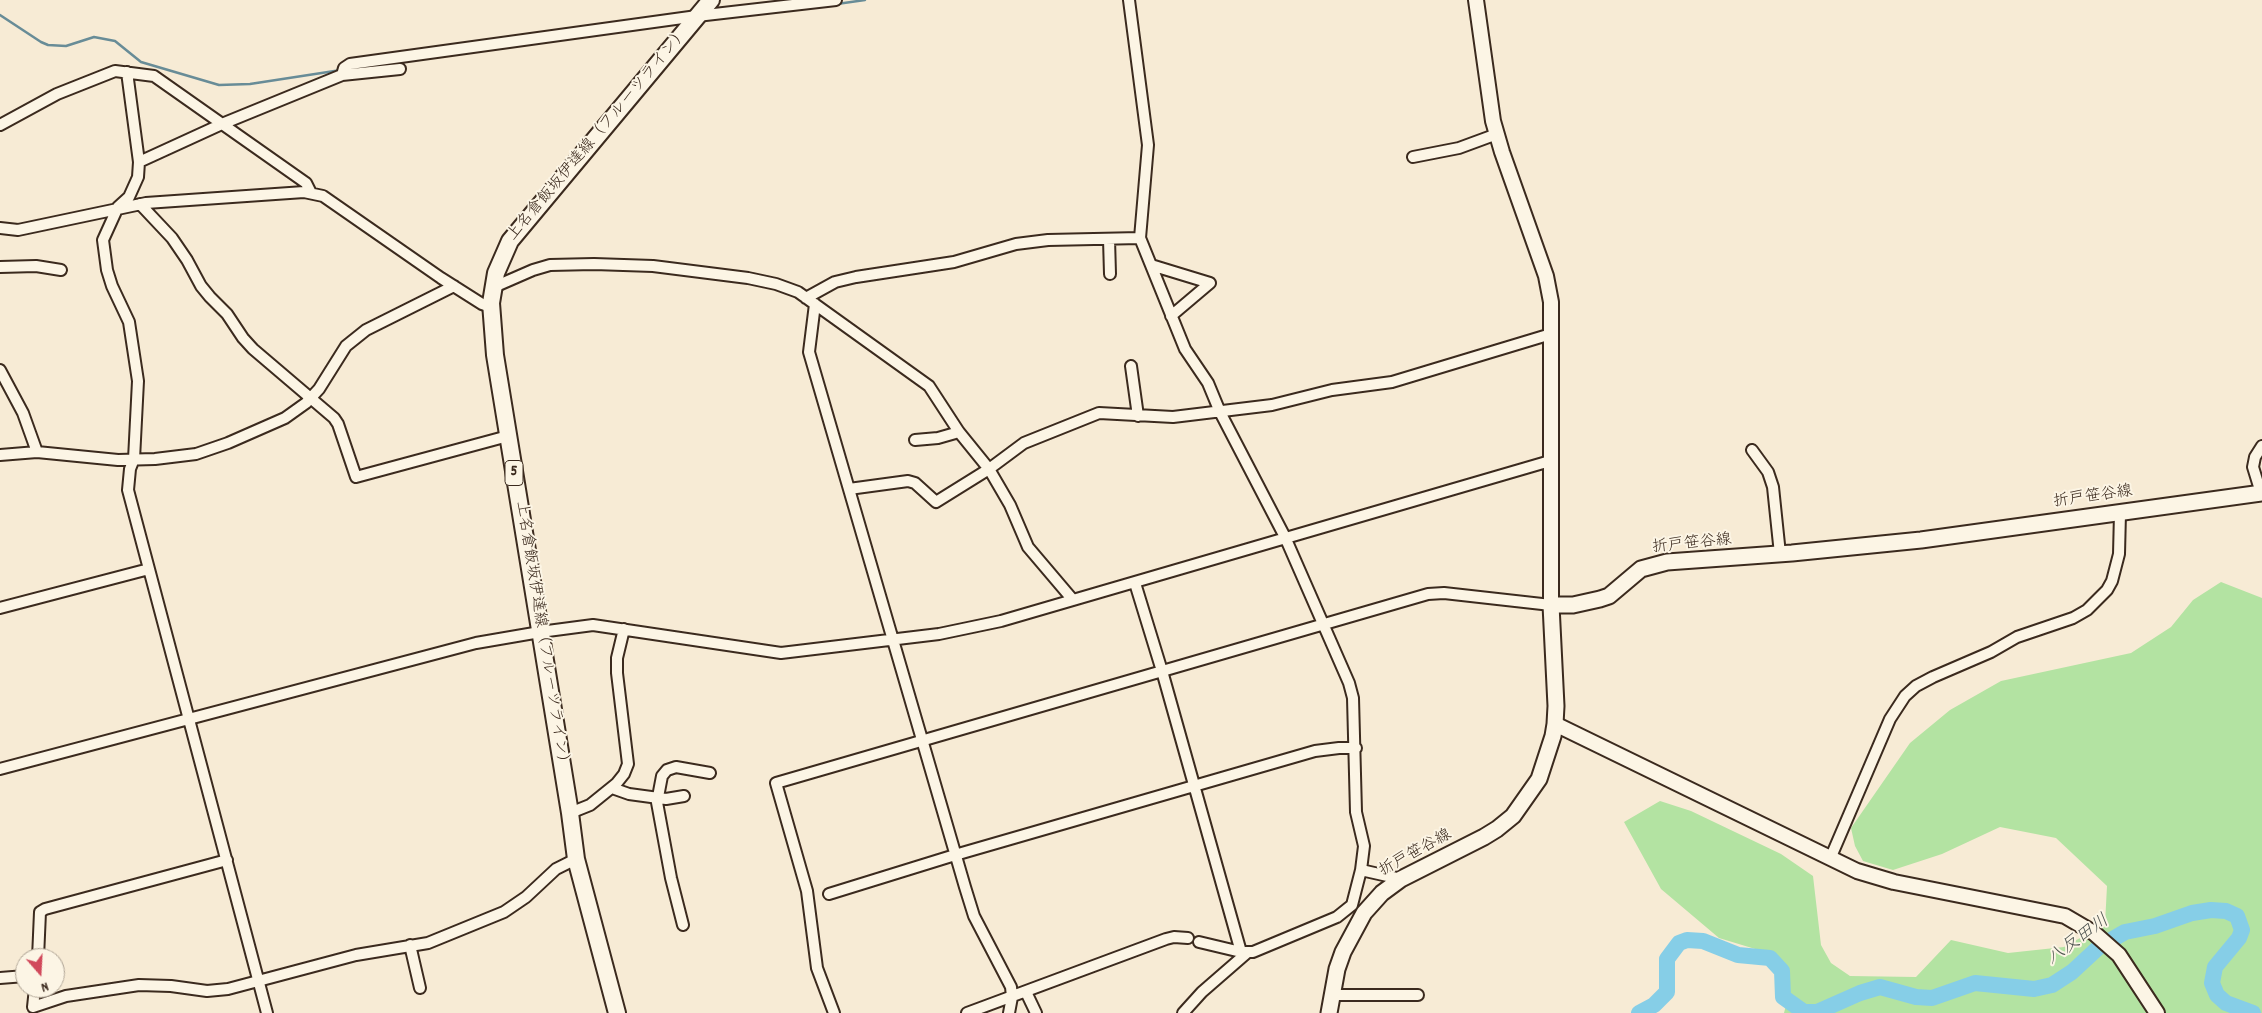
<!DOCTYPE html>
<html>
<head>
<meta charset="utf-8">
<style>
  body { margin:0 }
  #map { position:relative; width:2262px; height:1013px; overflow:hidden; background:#f7ebd5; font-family:Dekko,sans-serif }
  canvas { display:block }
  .north { position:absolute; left:15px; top:948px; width:50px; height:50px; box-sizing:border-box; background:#fcf5e5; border:1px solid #afa495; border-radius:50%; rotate:161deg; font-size:14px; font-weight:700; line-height:20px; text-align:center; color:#3b2a1e }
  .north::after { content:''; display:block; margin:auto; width:18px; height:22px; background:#d1495b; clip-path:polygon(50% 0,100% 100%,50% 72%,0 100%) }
</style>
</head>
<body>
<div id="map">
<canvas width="2262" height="1013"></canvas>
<div class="north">N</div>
</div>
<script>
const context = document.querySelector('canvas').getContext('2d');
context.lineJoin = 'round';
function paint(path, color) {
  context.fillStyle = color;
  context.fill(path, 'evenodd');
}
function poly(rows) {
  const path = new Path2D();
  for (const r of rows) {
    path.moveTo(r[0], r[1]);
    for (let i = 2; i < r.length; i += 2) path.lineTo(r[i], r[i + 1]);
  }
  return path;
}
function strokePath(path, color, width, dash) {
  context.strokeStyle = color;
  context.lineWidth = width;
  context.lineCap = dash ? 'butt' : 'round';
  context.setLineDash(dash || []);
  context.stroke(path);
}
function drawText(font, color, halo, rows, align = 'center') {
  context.font = font + ' Dekko,"Klee One",sans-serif';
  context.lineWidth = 4;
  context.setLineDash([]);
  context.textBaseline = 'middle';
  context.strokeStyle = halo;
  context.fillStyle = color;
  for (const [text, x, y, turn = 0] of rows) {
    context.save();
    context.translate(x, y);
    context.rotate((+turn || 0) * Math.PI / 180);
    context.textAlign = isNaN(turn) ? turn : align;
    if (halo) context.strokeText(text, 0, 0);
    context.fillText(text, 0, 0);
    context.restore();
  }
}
paint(poly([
  [2221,582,2262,598,2262,1013,1784,1013,1787,1001,1775,955,1719,938,1661,889,1624,822,1660,801,1691,811,1781,854,1813,876,1821,945,1831,963,1850,976,1916,977,1951,940,2008,953,2064,947,2105,924,2107,886,2056,838,2000,827,1942,854,1893,870,1863,861,1855,846,1851,828,1910,743,1950,710,2001,681,2131,653,2171,627,2193,600]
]), '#b3e3a2');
strokePath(poly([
  [837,4,865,0],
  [0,15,41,42,48,45,66,46,94,37,115,41,141,62,219,85,250,84,341,70]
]), '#688c97', 2.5);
strokePath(poly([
  [1639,1013,1654,1005,1667,992,1667,959,1679,943,1687,940,1703,941,1738,955,1770,958,1782,971,1783,997,1804,1012,1817,1012,1860,993,1880,987,1916,997,1932,998,1975,983,2034,989,2052,985,2072,972,2099,947,2125,932,2155,926,2192,913,2211,910,2226,911,2237,916,2242,930,2239,938,2215,967,2212,983,2217,995,2226,1003,2253,1013]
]), '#86cee7', 16);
const minor = poly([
  [1129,0,1148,145,1140,238,1185,349,1208,383,1220,412,1285,537,1349,683,1353,698,1356,812,1364,846,1361,870,1352,905,1337,917,1253,952,1241,952,1199,942],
  [127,72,139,162,138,177,129,197,118,207,103,240,107,270,112,286,129,322,138,381,134,459,130,469,128,490,267,1013],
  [342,75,344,68,350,64,697,16,836,0],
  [0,125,57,94,115,71,154,76,306,183,311,193],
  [1413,157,1459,148,1497,134],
  [139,162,222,124,342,75,400,69],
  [140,204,172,238,187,260,201,286,210,297,227,314,243,338,253,349,334,418,338,424,356,477,508,436],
  [0,228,18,230,146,203,304,192,323,196,441,278,482,304,491,307],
  [1109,239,1110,274],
  [1151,265,1210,283,1171,316],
  [0,267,36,266,61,270],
  [494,287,533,270,550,265,594,264,653,266,748,278,776,284,798,292,929,386,959,432,989,469,1010,505,1028,547,1073,600],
  [806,298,835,282,856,277,954,262,1016,244,1048,240,1140,238],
  [815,304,809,352,965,887,974,916,1011,987,1012,997,1009,1013],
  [1131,366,1138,416],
  [0,370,23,413,37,452],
  [915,440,938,438,959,432],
  [1752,450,1768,472,1773,487,1780,554],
  [0,455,37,452,118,460,155,459,196,454,228,443,285,418,306,403,319,389,346,346,366,330,454,286],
  [849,489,908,481,915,483,936,502,989,469,1024,443,1099,413,1173,417,1272,405,1332,390,1392,382,1551,334],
  [2261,493,2253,467,2255,457,2262,446],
  [1135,583,1162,671,1241,952],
  [0,608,149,569],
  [0,769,476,643,540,632,593,625,781,653,939,634,1001,621,1550,461],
  [612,788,629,794,666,799,684,796],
  [656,797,671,878,683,925],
  [658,797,662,776,667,770,676,767,710,773],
  [570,813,590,805,616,784,624,774,628,764,617,673,617,658,624,629],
  [1830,859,1890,719,1905,696,1916,686,1933,677,1991,652,2017,637,2073,618,2087,610,2107,590,2112,581,2119,554,2120,513],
  [1361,870,1401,879],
  [829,894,955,855,1315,751,1339,748,1356,748],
  [410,945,420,988],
  [38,958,40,912,45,909,227,860],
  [0,978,25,976],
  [35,988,33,1007,66,996,139,985,171,986,207,991,228,989,356,955,428,943,504,912,526,897,556,869,576,859],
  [1026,992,1036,1013],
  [1332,995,1418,995],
  [834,1013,817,968,807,891,776,783,1428,594,1444,593,1551,605],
  [967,1013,1166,939,1174,937,1188,938],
  [1183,1013,1202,992,1248,952]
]);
const tertiary = poly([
  [1476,0,1493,121,1502,152,1546,276,1551,302,1551,605],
  [1555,724,1857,871,1894,882,2065,916,2094,933,2119,955,2157,1013]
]);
const secondary = poly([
  [1329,1013,1337,969,1343,952,1364,913,1382,893,1401,879,1484,837,1497,829,1513,816,1539,779,1553,736,1555,724,1556,706,1551,605,1573,605,1600,599,1609,596,1641,569,1667,562,1792,553,1921,540,2262,493]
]);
const primary = poly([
  [617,1013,576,859,570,813,495,355,491,303,496,273,510,241,711,0]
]);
strokePath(minor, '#3b2a1e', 14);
strokePath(tertiary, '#3b2a1e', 18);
strokePath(secondary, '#3b2a1e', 19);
strokePath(primary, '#3b2a1e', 20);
strokePath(minor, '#fcf5e5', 10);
strokePath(tertiary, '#fcf5e5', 14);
strokePath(secondary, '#fcf5e5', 15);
strokePath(primary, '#fcf5e5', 16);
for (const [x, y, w] of [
  [514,473,18]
]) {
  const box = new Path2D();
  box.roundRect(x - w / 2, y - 12.5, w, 25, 4);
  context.fillStyle = '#fcf5e5';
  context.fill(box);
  strokePath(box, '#3b2a1e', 1);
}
drawText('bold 15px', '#3b2a1e', null, [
  ["5",514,473]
]);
drawText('16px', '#3b2a1e', '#fcf5e5', [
  ["上名倉飯坂伊達線（フルーツライン）",599,135,-50],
  ["折戸笹谷線",2093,498,-8],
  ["折戸笹谷線",1692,545,-6],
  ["上名倉飯坂伊達線（フルーツライン）",541,636,81],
  ["折戸笹谷線",1416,854,-29]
]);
drawText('italic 18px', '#4e5350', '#fcf5e5', [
  ["八反田川",2079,941,-36]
]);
</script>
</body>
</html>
